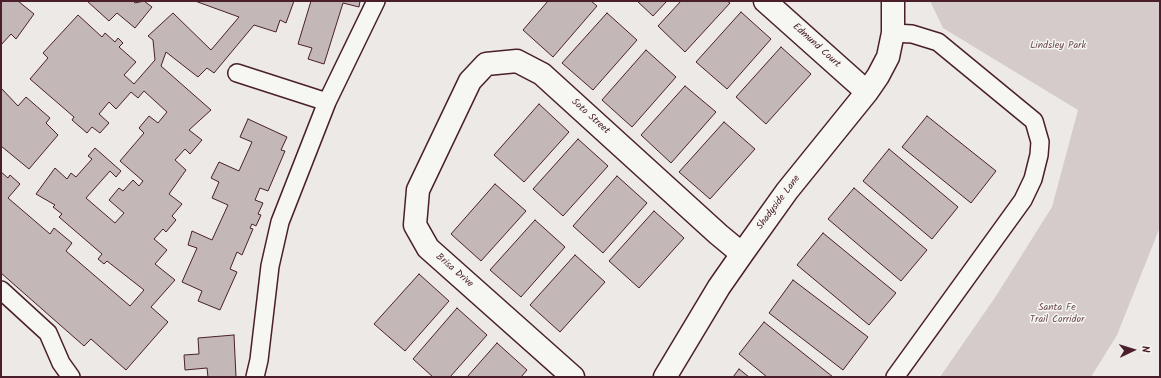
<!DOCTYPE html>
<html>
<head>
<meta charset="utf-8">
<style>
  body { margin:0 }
  #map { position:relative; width:1161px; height:378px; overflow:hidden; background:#ece9e6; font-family:Kalam,sans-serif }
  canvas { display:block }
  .frame { position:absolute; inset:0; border:2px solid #4a1f2b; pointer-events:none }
  .north { position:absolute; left:1113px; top:330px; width:40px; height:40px; -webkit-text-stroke:3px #f6f6f2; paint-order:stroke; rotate:86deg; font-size:11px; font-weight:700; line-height:16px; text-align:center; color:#4a1f2b }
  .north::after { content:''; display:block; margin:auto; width:14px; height:18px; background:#4a1f2b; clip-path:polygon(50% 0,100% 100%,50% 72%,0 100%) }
</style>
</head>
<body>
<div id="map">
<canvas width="1161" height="378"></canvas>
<div class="frame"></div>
<div class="north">N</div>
</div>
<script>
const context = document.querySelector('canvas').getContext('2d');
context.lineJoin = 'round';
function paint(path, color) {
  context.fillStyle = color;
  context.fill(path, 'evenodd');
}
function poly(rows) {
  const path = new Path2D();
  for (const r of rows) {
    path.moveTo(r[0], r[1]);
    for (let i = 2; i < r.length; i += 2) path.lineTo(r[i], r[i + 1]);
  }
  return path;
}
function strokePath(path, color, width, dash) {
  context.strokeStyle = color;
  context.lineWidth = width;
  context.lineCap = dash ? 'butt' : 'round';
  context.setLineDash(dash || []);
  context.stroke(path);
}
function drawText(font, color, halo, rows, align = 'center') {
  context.font = font + ' Kalam,sans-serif';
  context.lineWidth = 3;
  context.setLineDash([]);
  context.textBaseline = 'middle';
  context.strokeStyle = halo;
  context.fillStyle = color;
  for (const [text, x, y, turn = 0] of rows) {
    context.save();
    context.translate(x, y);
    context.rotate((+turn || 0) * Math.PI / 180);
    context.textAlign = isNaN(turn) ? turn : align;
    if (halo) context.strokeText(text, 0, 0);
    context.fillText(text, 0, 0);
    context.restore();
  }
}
paint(poly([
  [930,1,1160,1,1160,227,1117,335,1091,377,940,377,996,296,1052,207,1078,110,943,28]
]), '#d4cbca');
const building = poly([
  [1,1,18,1,34,14,16,39,11,34,1,45,1,1],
  [87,1,133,1,135,3,144,1,152,7,135,28,117,13,109,21,87,1],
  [195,1,294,1,286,23,280,20,276,32,254,25,214,73,207,68,198,77,166,52,161,66,211,110,189,130,202,140,190,154,185,149,175,160,186,170,169,194,182,204,172,216,176,220,166,232,163,229,154,239,167,250,155,264,175,280,151,307,168,322,126,370,91,339,84,346,1,273,1,172,8,178,10,175,20,184,8,198,50,234,54,228,72,243,66,251,130,306,144,290,107,261,104,264,98,259,102,254,59,217,62,214,53,207,55,205,36,194,55,168,67,179,71,173,76,177,92,159,88,156,95,148,121,171,116,177,110,171,86,198,115,223,124,213,109,200,119,188,123,191,133,180,139,186,143,181,120,161,144,133,139,128,149,116,158,123,167,112,144,91,138,98,131,92,116,109,109,102,99,114,109,123,100,133,92,127,87,133,72,120,74,117,30,79,48,58,43,53,78,15,102,37,105,33,115,42,118,38,123,43,119,47,136,62,124,75,134,84,155,60,153,40,148,36,173,13,211,50,239,17,195,1],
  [311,1,360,1,359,7,343,3,324,64,308,59,312,48,298,44,311,1],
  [548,1,591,1,597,6,553,57,523,30,548,1],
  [637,1,667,1,653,16,637,1],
  [681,1,727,1,730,3,685,52,658,26,681,1],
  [741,12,771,39,727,89,696,62,741,12],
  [607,13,637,40,593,90,562,63,607,13],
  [781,47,811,74,766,124,736,97,781,47],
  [646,50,676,77,632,127,602,100,646,50],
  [685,86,716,112,671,163,641,135,685,86],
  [1,88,18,106,26,97,50,118,46,123,58,135,29,169,1,146,1,88],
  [539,104,569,132,524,182,494,155,539,104],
  [927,116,996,171,971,203,902,147,927,116],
  [248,119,287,137,281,150,285,151,268,191,260,188,255,200,263,203,258,214,261,215,256,226,252,224,250,228,253,229,242,255,237,252,230,269,237,272,220,310,198,301,202,291,182,282,197,248,188,245,192,231,212,240,228,205,212,198,219,182,211,178,219,162,239,171,252,142,240,137,248,119],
  [724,122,755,149,710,199,679,172,724,122],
  [578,139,608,166,563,216,533,189,578,139],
  [889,149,958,207,932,239,863,181,889,149],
  [617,176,647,203,603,253,573,226,617,176],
  [495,184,526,211,481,261,451,234,495,184],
  [854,188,927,250,901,281,828,219,854,188],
  [654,211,684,238,639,288,609,261,654,211],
  [535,220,565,247,521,297,490,270,535,220],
  [823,233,896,293,869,325,797,265,823,233],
  [575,255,605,282,560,332,530,305,575,255],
  [419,274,449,301,405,351,374,324,419,274],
  [793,280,868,337,843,370,769,313,793,280],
  [457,308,487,335,450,377,433,377,413,359,457,308],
  [764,322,833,377,767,377,739,354,764,322],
  [234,335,236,377,208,377,207,368,185,370,184,355,199,354,198,338,234,335],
  [497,343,527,370,521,377,467,377,497,343],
  [739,369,749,377,733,377,739,369]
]);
paint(building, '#c4b7b7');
strokePath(building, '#4a1f2b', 1);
const service = poly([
  [893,33,912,34,938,42,1034,121,1040,142,1039,155,1033,179,1023,200,895,377],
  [237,73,327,102],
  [1,290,48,333,61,363,71,377],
  [255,377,259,360,270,266,280,222,327,102,376,1]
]);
const minor = poly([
  [765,1,867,92],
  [573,377,428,248,415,225,418,190,470,81,486,64,517,61,542,74,718,234,742,254],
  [665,377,719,287,742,254,787,191,867,92,878,76,888,57,893,33,893,1]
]);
strokePath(service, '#4a1f2b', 20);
strokePath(minor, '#4a1f2b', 25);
strokePath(service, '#f6f6f2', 17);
strokePath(minor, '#f6f6f2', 22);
drawText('10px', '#4a1f2b', '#f6f6f2', [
  ["Edmund Court",816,46,42],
  ["Soto Street",590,117,42],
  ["Shadyside Lane",779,203,-53],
  ["Brisa Drive",454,271,41]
]);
drawText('10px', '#6c4a53', '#f6f6f2', [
  ["Lindsley Park",1058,46],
  ["Santa Fe",1057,308],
  ["Trail Corridor",1057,320]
]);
</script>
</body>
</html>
